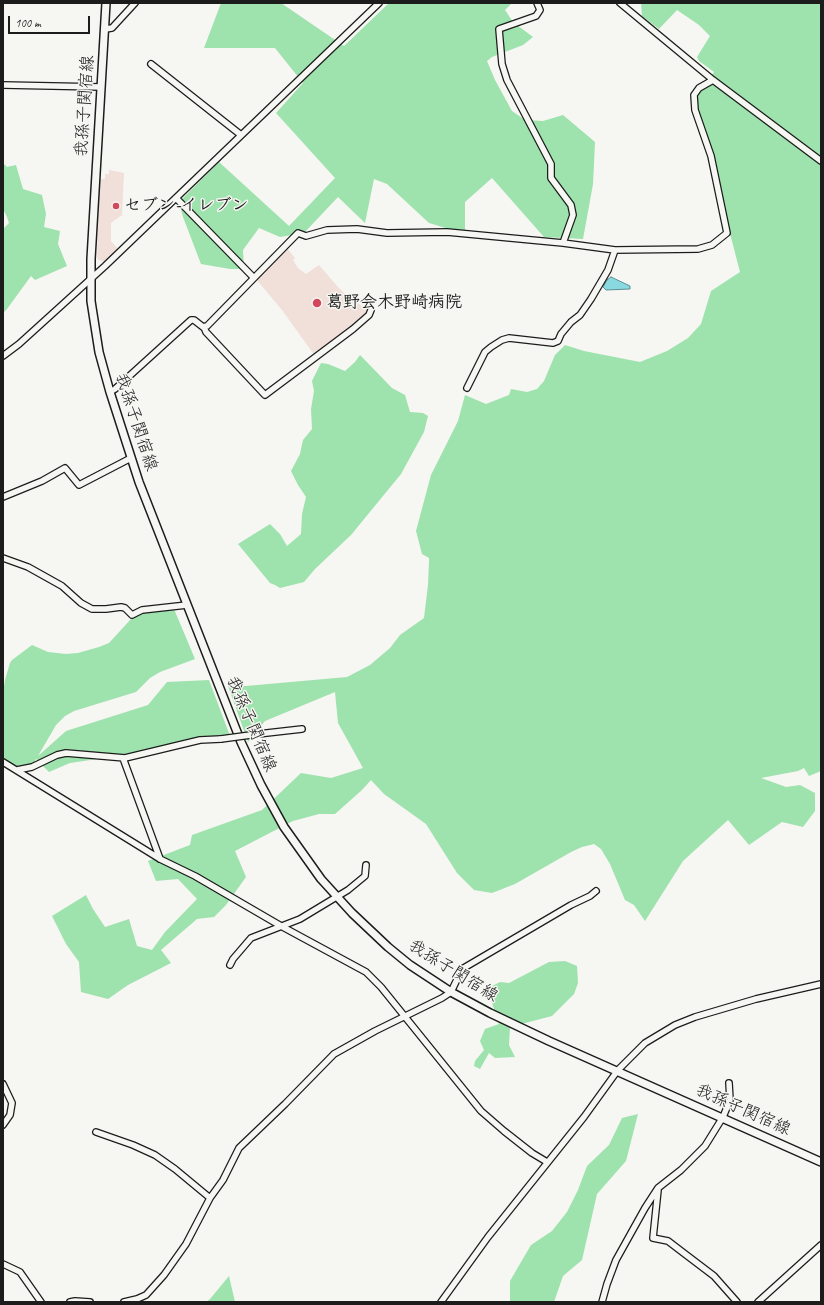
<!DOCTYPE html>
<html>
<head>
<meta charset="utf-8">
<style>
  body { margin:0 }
  #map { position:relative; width:824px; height:1305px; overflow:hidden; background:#f6f6f2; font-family:Caveat,sans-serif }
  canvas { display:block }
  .frame { position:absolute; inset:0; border:4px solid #1c1c1c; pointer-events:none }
  .scale { position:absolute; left:8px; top:16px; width:82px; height:18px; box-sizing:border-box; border:2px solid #1c1c1c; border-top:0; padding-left:5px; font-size:12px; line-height:14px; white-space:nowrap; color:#1c1c1c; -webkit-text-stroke:3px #f6f6f2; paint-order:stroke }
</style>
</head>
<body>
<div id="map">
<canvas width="824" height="1305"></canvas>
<div class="frame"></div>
<div class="scale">100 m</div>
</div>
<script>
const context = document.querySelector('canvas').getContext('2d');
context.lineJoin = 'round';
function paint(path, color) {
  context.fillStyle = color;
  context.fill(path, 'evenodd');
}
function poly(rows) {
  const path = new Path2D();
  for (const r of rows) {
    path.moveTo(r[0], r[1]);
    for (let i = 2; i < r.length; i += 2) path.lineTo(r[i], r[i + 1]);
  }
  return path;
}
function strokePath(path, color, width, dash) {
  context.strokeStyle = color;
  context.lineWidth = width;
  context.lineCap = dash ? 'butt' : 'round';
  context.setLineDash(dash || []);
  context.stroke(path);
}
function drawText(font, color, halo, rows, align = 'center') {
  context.font = font + ' Caveat,"Klee One",sans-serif';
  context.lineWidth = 3;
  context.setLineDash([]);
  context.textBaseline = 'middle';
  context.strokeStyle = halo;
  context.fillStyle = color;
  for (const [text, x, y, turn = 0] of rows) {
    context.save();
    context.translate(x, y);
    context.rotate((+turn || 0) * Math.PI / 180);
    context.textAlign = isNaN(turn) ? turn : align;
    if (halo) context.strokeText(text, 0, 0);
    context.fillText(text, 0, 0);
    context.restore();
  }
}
paint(poly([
  [109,170,124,173,122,215,111,223,111,241,118,249,104,262,97,259,100,179,105,179,105,174,109,174],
  [287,248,295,258,293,260,298,268,306,274,319,265,338,287,347,296,368,310,368,312,362,319,315,356,282,310,256,279]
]), '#f1dfda');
paint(poly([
  [221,3,281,3,344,46,389,3,512,3,505,10,513,22,533,37,523,45,492,57,487,61,495,80,512,111,525,120,543,121,563,115,595,142,593,184,583,239,544,237,492,178,465,202,465,230,449,229,429,223,387,184,374,179,365,223,338,197,304,233,280,237,259,228,243,250,244,269,230,269,201,264,183,217,179,202,219,162,289,226,335,178,276,113,303,83,275,48,204,48],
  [641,3,821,3,821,771,809,776,804,768,798,771,761,778,786,787,800,785,815,793,815,811,803,827,782,822,749,845,728,820,683,861,645,921,634,905,625,900,610,864,601,849,594,844,582,847,571,852,515,884,492,893,474,890,457,873,426,824,384,794,371,780,362,790,335,814,319,814,293,821,235,851,246,877,226,905,214,917,197,919,161,950,171,963,128,985,108,999,81,992,79,962,66,944,52,916,86,895,93,909,105,927,129,919,137,946,152,950,165,932,197,899,178,879,156,881,148,861,190,845,192,835,262,810,301,773,331,778,363,768,338,723,335,692,265,721,248,742,228,686,246,686,347,677,370,665,390,648,400,635,424,618,428,585,429,561,429,558,422,554,416,531,431,475,458,421,465,395,486,404,509,395,511,389,527,392,537,389,544,381,555,355,565,345,584,351,640,362,667,351,688,338,701,324,711,291,740,272,696,102,700,90,714,72,699,61,697,57,710,36,699,25,677,10,659,29,642,16],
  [3,163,7,167,16,165,23,189,42,195,46,214,44,227,60,231,58,244,67,266,35,280,31,276,7,309,3,313,3,229,9,223,7,217,3,209],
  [360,355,392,388,405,395,410,412,423,413,428,416,424,432,401,474,351,535,315,569,304,582,280,588,275,585,270,583,238,544,270,524,280,534,287,546,301,534,302,514,306,497,298,485,291,471,300,454,303,440,312,429,311,409,314,391,312,381,321,363,328,364,345,371,355,362],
  [174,609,195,659,160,672,150,678,136,692,74,711,65,716,56,725,38,756,66,731,148,705,167,682,209,680,230,736,166,746,124,755,70,763,49,772,36,759,32,766,17,768,3,759,3,693,5,680,10,663,12,660,32,645,48,652,66,654,78,653,99,647,109,643,131,619,139,613],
  [565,961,577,966,578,983,574,994,552,1016,510,1027,509,1045,515,1057,495,1058,489,1053,480,1069,474,1066,475,1061,484,1050,480,1041,485,1029,499,1024,492,1003,490,987,500,982,509,983,549,962],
  [638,1114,626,1161,597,1194,582,1260,563,1276,554,1302,510,1302,510,1281,531,1245,552,1231,567,1212,578,1190,587,1166,609,1145,622,1118],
  [229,1276,235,1302,206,1302,210,1299]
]), '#9ee2ad');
const water = poly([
  [611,277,630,286,630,289,606,290,603,287,607,280,611,277]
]);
paint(water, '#89dae0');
strokePath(water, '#5d8e92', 1);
const minor = poly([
  [537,3,540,10,536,16,499,29,502,64,507,80,551,164,551,178,571,205,573,215,563,243],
  [620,3,713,80,821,161],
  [105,29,112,28,135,3],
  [151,64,241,135],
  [3,85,101,87],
  [176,198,254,278],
  [204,327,206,332,265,395,353,329,369,315,371,310],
  [3,356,19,344,105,266,379,3],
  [467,388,485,352,491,347,502,340,509,338,553,343,558,341,561,334,571,322,580,315,591,299,608,270,615,250],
  [110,392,115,389,191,320,194,320,203,327,207,326,298,233,306,236,327,230,357,229,387,233,447,232,563,243,615,250,698,249,712,245,727,233,711,156,695,110,694,95,699,88,713,80],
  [3,497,42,481,65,468,79,485,131,458],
  [3,558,28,567,62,586,81,603,92,609,106,609,121,607,125,608,132,615,142,610,187,605],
  [258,734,302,729],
  [123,758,160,859],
  [3,762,160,859,195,876,281,926,366,972,381,987,481,1111,504,1131,532,1153,547,1162],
  [17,770,32,767,57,755,66,753,125,758,200,740,221,739],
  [230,965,233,959,251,938,300,919,348,890,365,876,366,865],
  [3,1084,12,1103,10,1115,3,1125],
  [96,1132,133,1145,155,1155,175,1169,210,1198],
  [658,1190,653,1238,668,1241,685,1254,714,1276,737,1302],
  [3,1264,20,1272,41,1302],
  [70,1302,75,1301,90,1302],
  [124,1302,137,1299,146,1295,164,1275,186,1244,210,1198,223,1180,239,1148,285,1104,334,1054,375,1031,442,998,451,992,462,969,571,905,590,896,596,891],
  [441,1302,488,1237,584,1117,618,1070,645,1043,675,1025,695,1017,756,999,821,984],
  [602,1302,607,1284,616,1260,645,1208,658,1188,681,1170,705,1146,723,1117,730,1100,729,1083],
  [758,1302,821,1245]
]);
const major = poly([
  [106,3,91,259,91,301,99,352,110,392,139,482,241,742,261,785,284,827,321,879,352,913,388,947,410,965,451,992,490,1013,549,1041,821,1162]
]);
strokePath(minor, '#1c1c1c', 8);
strokePath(major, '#1c1c1c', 10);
strokePath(minor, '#f6f6f2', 5.5);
strokePath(major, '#f6f6f2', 7);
const minorBridge = poly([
  [221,739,258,734]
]);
strokePath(minorBridge, '#1c1c1c', 8, []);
strokePath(minorBridge, '#f6f6f2', 5.5);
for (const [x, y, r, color] of [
  [116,206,4,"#d1495b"],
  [317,303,5,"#d1495b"]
]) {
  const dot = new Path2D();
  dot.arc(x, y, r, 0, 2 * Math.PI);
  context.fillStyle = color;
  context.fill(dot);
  strokePath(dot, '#f6f6f2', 1.5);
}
drawText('17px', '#1c1c1c', '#f6f6f2', [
  ["我孫子関宿線",85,106,-86],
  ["我孫子関宿線",136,422,72],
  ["我孫子関宿線",251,724,67],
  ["我孫子関宿線",453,971,32],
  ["我孫子関宿線",743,1110,24]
]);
drawText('bold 17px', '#1c1c1c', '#f6f6f2', [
  ["セブン-イレブン",124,206],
  ["葛野会木野崎病院",326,303]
], 'left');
</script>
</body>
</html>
